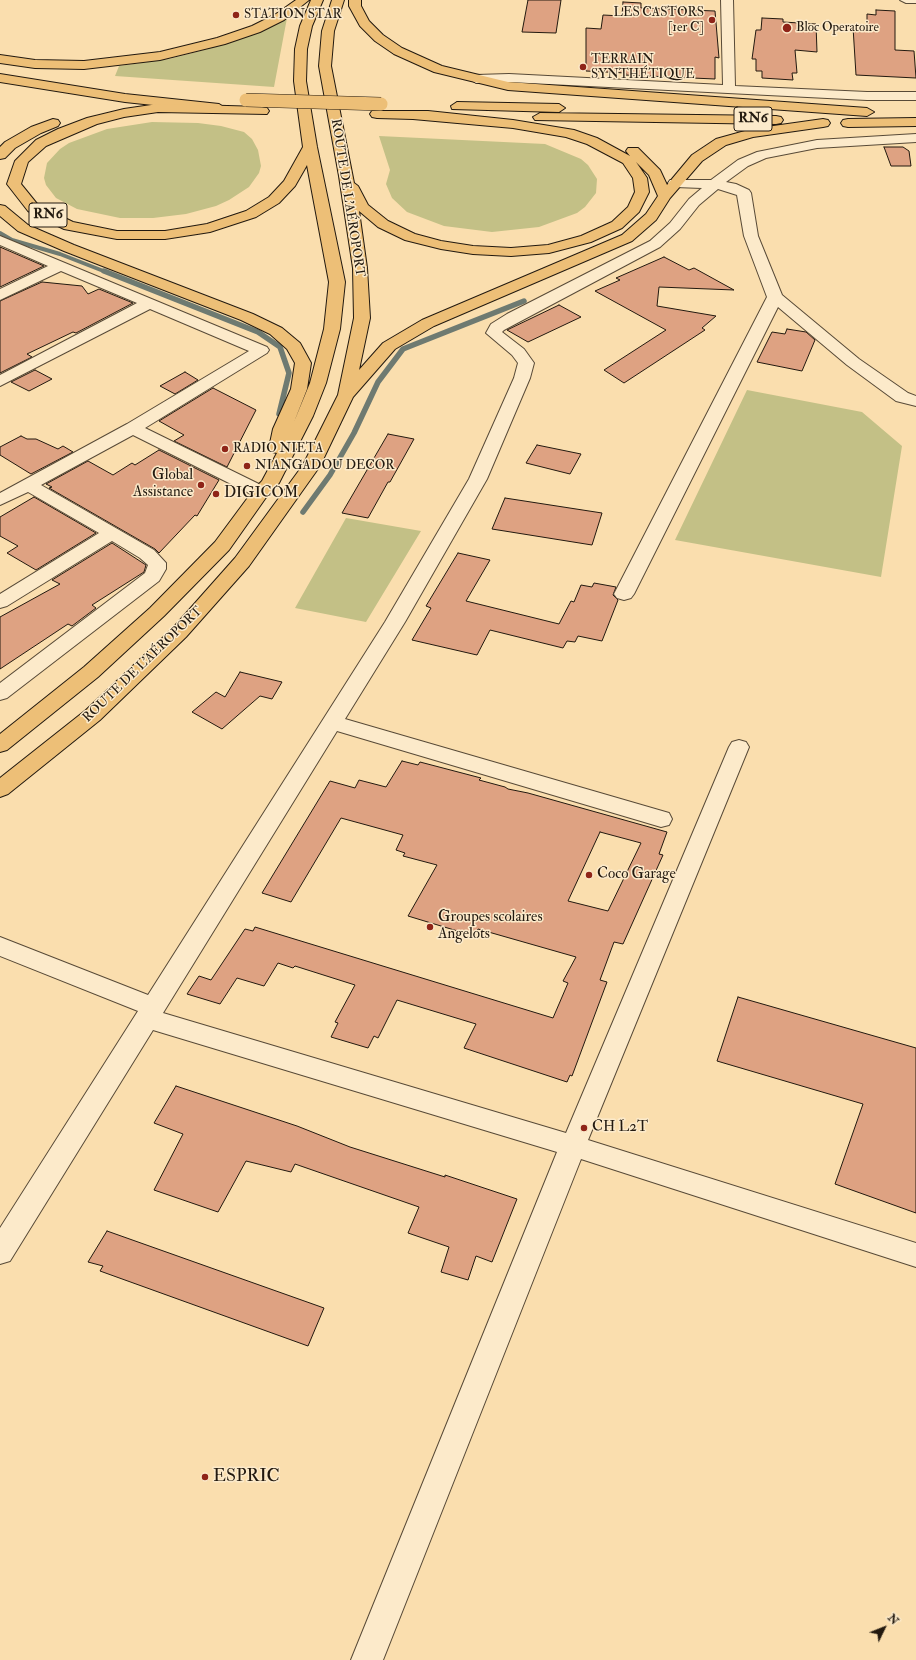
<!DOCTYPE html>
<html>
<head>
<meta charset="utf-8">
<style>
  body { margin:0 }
  #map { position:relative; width:916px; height:1660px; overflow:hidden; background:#fadeae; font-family:"IM FELL Double Pica",serif }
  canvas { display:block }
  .north { position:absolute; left:864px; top:1608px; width:40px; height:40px; -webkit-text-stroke:3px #fceaca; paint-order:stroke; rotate:47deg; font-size:11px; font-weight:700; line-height:16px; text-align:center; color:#22190f }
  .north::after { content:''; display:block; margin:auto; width:14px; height:18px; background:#22190f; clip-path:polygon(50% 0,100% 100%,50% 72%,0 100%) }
</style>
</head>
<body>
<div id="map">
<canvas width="916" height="1660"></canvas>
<div class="north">N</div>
</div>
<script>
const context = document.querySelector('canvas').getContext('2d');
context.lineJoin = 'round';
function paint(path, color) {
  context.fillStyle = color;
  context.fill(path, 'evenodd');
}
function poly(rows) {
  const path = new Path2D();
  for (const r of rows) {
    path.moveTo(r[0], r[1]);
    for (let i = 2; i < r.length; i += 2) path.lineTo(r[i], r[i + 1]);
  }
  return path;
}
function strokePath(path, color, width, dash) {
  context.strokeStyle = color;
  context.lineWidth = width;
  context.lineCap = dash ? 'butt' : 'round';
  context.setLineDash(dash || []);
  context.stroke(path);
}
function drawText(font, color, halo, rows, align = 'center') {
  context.font = font + ' "IM FELL Double Pica",serif';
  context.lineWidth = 3;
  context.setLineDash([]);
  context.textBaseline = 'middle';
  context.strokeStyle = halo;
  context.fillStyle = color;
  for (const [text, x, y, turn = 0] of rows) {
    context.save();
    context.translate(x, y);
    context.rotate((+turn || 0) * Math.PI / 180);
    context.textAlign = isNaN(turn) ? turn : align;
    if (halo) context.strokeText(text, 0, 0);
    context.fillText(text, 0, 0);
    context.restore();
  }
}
paint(poly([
  [287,18,274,87,115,76,119,66,169,59,204,50,244,36],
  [152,122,198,123,221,126,244,132,252,139,258,150,261,166,259,173,249,187,229,200,216,206,186,214,153,218,120,218,77,209,56,198,46,185,44,178,47,163,60,149,69,143,107,129],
  [379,136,545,144,581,159,588,165,597,179,596,193,585,207,577,213,539,227,492,232,444,226,407,212,392,198,386,184,390,170],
  [747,390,862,412,902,446,881,577,675,540],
  [346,518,421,531,366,622,295,608]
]), '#c3c086');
strokePath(poly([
  [0,233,12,240,60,254,106,272]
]), '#6e7a71', 4);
strokePath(poly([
  [104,271,258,332,280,347,289,373,279,414],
  [303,512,330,475,354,433,378,382,403,349,524,301]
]), '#6e7a71', 5.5);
const building = poly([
  [528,0,561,0,556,33,522,32,528,0],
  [623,2,641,3,641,8,715,11,719,58,715,57,715,79,625,75,626,73,586,71,586,28,601,29,603,15,622,16,623,2],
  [876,10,895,11,895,50,914,51,916,78,856,75,853,27,867,28,867,14,876,15,876,10],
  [762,18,783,19,783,22,816,24,817,52,795,50,797,73,792,73,793,80,762,78,762,71,756,71,756,59,752,59,756,30,761,30,762,18],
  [884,147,903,147,909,151,911,166,891,166,884,147],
  [0,247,44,266,0,287,0,247],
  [664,257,689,270,694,268,734,290,659,287,657,306,716,316,702,328,705,330,624,383,604,370,666,330,595,291,620,280,616,278,664,257],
  [42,282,82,286,88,294,99,289,133,303,76,333,73,332,27,354,32,357,0,373,0,301,42,282],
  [559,305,581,317,528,342,507,330,559,305],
  [787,329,806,332,815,340,802,371,757,362,772,332,785,334,787,329],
  [35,370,52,379,29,391,11,382,35,370],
  [185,372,198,380,175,394,160,386,185,372],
  [213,388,256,410,227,467,174,441,184,435,159,421,213,388],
  [388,434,414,439,390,482,388,482,368,518,342,513,388,434],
  [21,436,27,439,36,439,58,449,63,446,73,452,31,474,0,455,0,447,21,436],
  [537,445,581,454,570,474,526,463,537,445],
  [159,450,219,480,197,516,195,515,159,553,155,549,49,488,52,487,46,484,88,461,113,475,132,463,135,465,159,450],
  [34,497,96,533,36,570,7,553,18,546,0,536,0,517,34,497],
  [505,498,602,513,592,545,492,529,505,498],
  [112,543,146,565,144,572,92,605,96,608,72,626,68,624,0,669,0,617,60,584,52,580,112,543],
  [458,553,490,560,466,601,559,624,571,601,574,602,581,585,592,587,594,583,616,587,613,595,618,600,602,641,578,636,575,642,567,641,563,648,490,630,477,655,412,640,431,608,426,606,458,553],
  [240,672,282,682,272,699,260,696,222,729,192,712,216,692,225,697,240,672],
  [402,761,418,765,420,762,481,778,479,780,505,787,508,789,528,793,667,832,659,854,663,855,623,944,614,942,600,980,607,982,572,1076,570,1075,567,1082,464,1048,476,1024,397,1000,378,1038,374,1036,368,1048,331,1037,338,1023,335,1022,355,985,295,966,293,968,278,963,264,986,237,978,220,1004,187,994,199,976,211,980,245,929,253,931,255,927,553,1018,568,983,563,981,576,957,478,929,474,936,408,916,437,865,403,856,405,853,396,850,403,835,341,818,291,902,262,893,330,781,355,788,359,780,386,787,402,761],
  [600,832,641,843,608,911,568,901,600,832],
  [738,997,916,1048,916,1213,835,1184,863,1104,717,1061,738,997],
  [176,1086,297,1126,350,1147,445,1177,445,1175,517,1199,492,1262,476,1256,468,1280,441,1272,449,1247,408,1233,419,1207,295,1164,291,1172,246,1161,218,1212,154,1190,183,1134,154,1123,176,1086],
  [107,1231,324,1308,308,1346,100,1271,103,1266,88,1262,107,1231]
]);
paint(building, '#dea282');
strokePath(building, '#22190f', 1);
const minor = poly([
  [721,0,733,0,735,86,867,92,916,92,916,100,867,100,509,82,476,83,470,79,476,75,509,74,723,85,721,0],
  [900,0,916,0,916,3,906,3,900,0],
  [916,134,916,142,817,148,766,158,748,166,726,182,736,184,749,190,751,193,758,236,782,295,859,359,908,393,916,396,916,406,896,401,847,365,778,307,634,594,631,598,624,600,617,598,614,594,767,297,744,236,737,195,718,189,699,205,680,229,660,247,504,330,502,332,524,349,534,363,530,378,487,479,405,622,345,719,669,813,672,819,669,825,661,827,337,731,163,1013,566,1133,729,747,732,742,739,740,746,742,749,747,588,1140,916,1243,916,1267,581,1159,383,1660,351,1660,557,1152,153,1030,10,1261,0,1264,0,1228,138,1011,0,956,0,937,148,995,385,622,469,479,514,378,518,363,512,355,486,333,491,324,507,314,650,241,670,223,689,199,702,188,675,187,670,186,668,183,670,180,711,180,738,160,757,152,817,140,916,134],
  [0,236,267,347,269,350,267,353,145,428,267,488,270,492,267,496,261,497,255,496,133,435,41,485,154,550,166,563,166,569,159,581,7,698,0,700,0,683,145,573,148,565,140,558,112,541,7,606,0,608,0,594,99,533,28,492,0,505,0,493,127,424,249,351,150,309,0,386,0,375,137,303,61,271,0,300,0,289,48,266,0,245,0,236]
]);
const major = poly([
  [0,74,125,94,219,104,225,108,219,112,125,102,0,82,0,74]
]);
const highway = poly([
  [296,0,309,0,284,20,260,32,225,44,160,60,84,69,35,68,0,63,0,55,35,60,84,61,160,52,217,38,252,26,276,14,296,0],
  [311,0,323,0,312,26,307,49,306,81,317,147,345,282,340,329,326,383,313,416,279,483,267,496,229,550,164,616,98,677,7,750,0,752,0,734,84,667,150,608,215,542,255,488,262,481,277,453,272,452,269,448,273,429,291,389,295,363,287,349,270,334,241,320,64,251,18,231,0,216,0,205,5,206,28,225,74,245,253,314,282,328,300,343,311,363,307,389,294,422,310,383,324,329,329,282,307,165,295,186,279,203,256,217,210,232,165,239,117,239,64,229,28,211,7,184,15,161,36,140,58,129,87,118,124,109,158,104,262,107,267,108,269,111,267,114,158,112,124,117,97,124,46,146,28,162,21,184,38,205,73,222,117,231,165,231,207,224,246,211,269,197,284,181,303,147,294,81,295,49,300,26,311,0],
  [332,0,344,0,334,31,331,66,354,183,358,186,368,205,388,221,415,234,441,241,473,246,511,248,548,245,581,236,612,222,628,207,635,192,633,178,623,163,587,144,566,137,513,128,413,119,377,118,372,117,370,114,372,111,428,111,513,120,574,130,597,138,630,156,626,151,628,148,638,148,660,170,667,185,692,155,716,139,752,129,823,119,828,120,830,123,828,126,823,127,753,137,726,145,702,161,670,198,656,220,632,241,434,326,395,349,353,397,320,466,249,566,186,637,100,720,8,794,0,797,0,778,86,710,172,629,235,558,303,465,338,395,354,318,353,268,339,176,319,66,322,31,332,0],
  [636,162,649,175,658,196,646,214,622,235,422,320,383,343,359,370,370,318,367,268,359,211,378,227,405,240,441,249,473,254,511,256,549,253,591,242,622,228,639,212,649,192,647,178,636,162],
  [349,0,361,0,361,6,369,21,383,35,402,48,442,66,508,82,867,108,874,112,867,116,508,90,434,72,394,54,375,41,360,26,349,6,349,0],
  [457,102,559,104,565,108,559,112,452,109,451,106,457,102],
  [540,113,776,116,781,117,783,120,781,123,776,124,535,120,533,117,540,113],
  [916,118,916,126,848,127,843,126,841,123,843,120,848,119,916,118],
  [53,119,58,120,60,123,58,126,41,133,15,148,5,158,0,159,0,147,5,142,31,127,53,119]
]);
strokePath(minor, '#584a37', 2);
strokePath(major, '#22190f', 2);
strokePath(highway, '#22190f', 2);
paint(minor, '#fceaca');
paint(major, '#edbf77');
paint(highway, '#edbf77');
const highwayBridge = poly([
  [246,100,381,104]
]);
strokePath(highwayBridge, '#22190f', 14, []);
strokePath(highwayBridge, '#edbf77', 13);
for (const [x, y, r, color] of [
  [236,15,4,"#8f2418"],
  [712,20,4,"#8f2418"],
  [787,28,5,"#8f2418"],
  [583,67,4,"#8f2418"],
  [225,449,4,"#8f2418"],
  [247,466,4,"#8f2418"],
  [201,485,4,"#8f2418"],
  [216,494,4,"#8f2418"],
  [589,875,4,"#8f2418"],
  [430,927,4,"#8f2418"],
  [584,1128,4,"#8f2418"],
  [205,1477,4,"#8f2418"]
]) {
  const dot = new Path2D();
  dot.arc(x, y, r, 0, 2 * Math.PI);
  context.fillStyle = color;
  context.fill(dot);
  strokePath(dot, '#fceaca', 1.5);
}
drawText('13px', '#22190f', '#fceaca', [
  ["LES CASTORS",704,13,"right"],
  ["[1er C]",704,28,"right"],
  ["STATION STAR",244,15],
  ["Bloc Operatoire",796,28],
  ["TERRAIN",591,60],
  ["SYNTHÉTIQUE",591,75],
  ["RADIO NIETA",233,449],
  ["NIANGADOU DECOR",255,466]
], 'left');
drawText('13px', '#22190f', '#fceaca', [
  ["ROUTE DE L'AÉROPORT",347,198,81],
  ["ROUTE DE L'AÉROPORT",143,665,-44]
]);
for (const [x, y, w] of [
  [753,119,38],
  [48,215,38]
]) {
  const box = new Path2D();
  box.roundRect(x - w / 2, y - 12, w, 24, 3);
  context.fillStyle = '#fceaca';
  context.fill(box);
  strokePath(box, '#22190f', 1);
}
drawText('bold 14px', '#22190f', null, [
  ["RN6",753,119],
  ["RN6",48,215]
]);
drawText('15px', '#22190f', '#fceaca', [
  ["Global",193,476,"right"],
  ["Assistance",193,493,"right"],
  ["DIGICOM",224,494],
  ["Coco Garage",597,875],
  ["Groupes scolaires",438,918],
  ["Angelots",438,935],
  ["CH L2T",592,1128]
], 'left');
drawText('18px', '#22190f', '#fceaca', [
  ["ESPRIC",213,1477]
], 'left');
</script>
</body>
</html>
